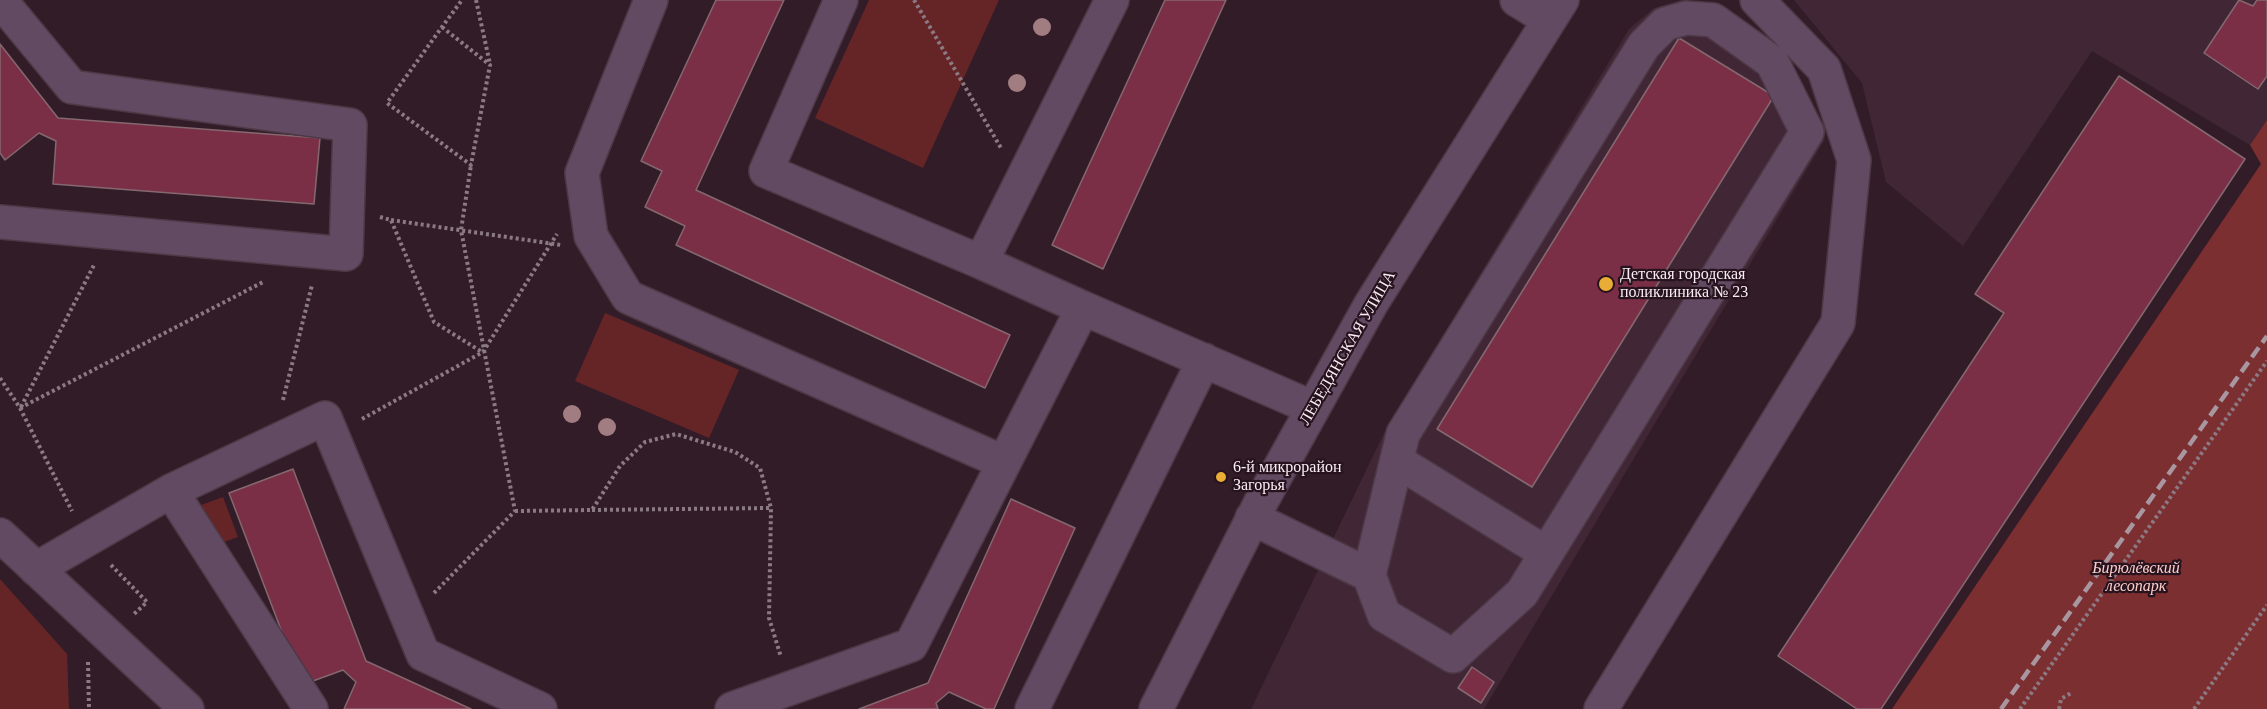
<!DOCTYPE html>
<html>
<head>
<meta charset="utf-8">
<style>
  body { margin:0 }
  canvas { display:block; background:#311c28 }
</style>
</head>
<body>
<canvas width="2267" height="709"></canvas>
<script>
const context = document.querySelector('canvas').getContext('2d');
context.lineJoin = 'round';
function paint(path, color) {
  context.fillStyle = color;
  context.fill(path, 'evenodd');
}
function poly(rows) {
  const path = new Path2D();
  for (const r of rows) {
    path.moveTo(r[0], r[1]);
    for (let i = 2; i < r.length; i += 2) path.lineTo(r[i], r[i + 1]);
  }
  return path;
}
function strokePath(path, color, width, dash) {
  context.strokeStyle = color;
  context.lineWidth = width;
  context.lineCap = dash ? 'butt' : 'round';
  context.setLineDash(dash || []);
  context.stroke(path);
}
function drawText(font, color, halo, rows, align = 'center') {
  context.font = font + ' "Times New Roman",serif';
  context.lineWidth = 4.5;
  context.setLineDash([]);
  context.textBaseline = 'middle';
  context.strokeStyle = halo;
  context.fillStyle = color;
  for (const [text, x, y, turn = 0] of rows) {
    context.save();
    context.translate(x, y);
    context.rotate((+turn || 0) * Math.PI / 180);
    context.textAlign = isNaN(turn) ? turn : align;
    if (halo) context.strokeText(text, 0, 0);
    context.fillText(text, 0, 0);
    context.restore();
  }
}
paint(poly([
  [1682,0,1714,3,1781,50,1825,139,1484,709,1251,709,1386,429,1629,29,1654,8],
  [1794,0,2267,0,2267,120,2250,145,2092,51,1963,246,1886,182,1862,83]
]), '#412736');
paint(poly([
  [869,0,999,0,923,168,815,118],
  [605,313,739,370,709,438,575,381],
  [223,497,238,537,207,548,193,508],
  [0,579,67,654,69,709,0,709]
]), '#652526');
paint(poly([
  [2267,120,2267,709,1892,709,2261,164,2250,145]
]), '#7c2f30');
const building = poly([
  [716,0,784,0,696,190,1010,335,985,388,676,245,685,226,645,207,662,171,641,161,716,0],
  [1165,0,1226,0,1103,269,1052,245,1165,0],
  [2239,0,2253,6,2257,0,2267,0,2267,76,2258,89,2204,53,2239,0],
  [1679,38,1774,96,1532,487,1437,429,1679,38],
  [0,44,58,118,320,138,314,204,53,184,56,141,39,133,5,160,0,153,0,44],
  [2119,76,2245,159,1881,709,1857,709,1778,656,2004,313,1975,294,2119,76],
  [293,469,366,661,471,709,344,709,356,682,343,670,302,685,229,493,293,469],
  [1011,499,1075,528,994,709,986,709,949,692,936,703,938,709,859,709,928,683,1011,499],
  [1472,667,1494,682,1481,703,1458,688,1472,667]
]);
paint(building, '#7a2f47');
strokePath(building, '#85686f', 1.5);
const minor = poly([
  [0,0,72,87,350,125,346,254,0,222],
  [651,0,582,173,591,236,628,297,1003,462],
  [841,0,766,171,981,262],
  [1517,0,1548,19],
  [1083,308,981,262,1112,0],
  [1397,461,1546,553],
  [171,491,311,709],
  [1252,518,1369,575,1384,615,1453,656,1522,593,1807,132,1772,62,1713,20,1686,18,1665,24,1644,45,1403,434,1369,575],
  [0,535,187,709],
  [36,569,171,491,325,418,423,654,540,709],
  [732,709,911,645,1083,308,1313,408],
  [1032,709,1204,360],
  [1156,709,1261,502,1371,304,1562,0],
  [1601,709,1838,323,1854,160,1824,69,1757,0]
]);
strokePath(minor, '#4d3945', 36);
strokePath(poly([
  [476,0,490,64],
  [914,0,1001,148],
  [442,27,490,65,471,165,387,103,442,27,462,0],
  [380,217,391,220,434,322,482,352],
  [391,220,561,245],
  [0,378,20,408,72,511],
  [283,400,312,285],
  [21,407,94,265],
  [20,408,265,281],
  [362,419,483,352,557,234],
  [592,510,771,508],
  [515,511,592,510,620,466,645,442,676,434,735,452,760,468,771,508,769,618,781,657],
  [111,565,147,602,133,615],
  [434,593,515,511,461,230,471,165],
  [88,662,89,709],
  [2020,709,2267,361],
  [2059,709,2061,699,2071,693],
  [2194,709,2267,605]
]), '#8b7983', 4, [3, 3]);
strokePath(minor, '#614a62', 33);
strokePath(poly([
  [2001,709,2267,336]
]), '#a897a1', 4.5, [12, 6]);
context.fillStyle = '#a17d81';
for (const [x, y] of [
  [1042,27],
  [1017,83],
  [572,414],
  [607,427]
]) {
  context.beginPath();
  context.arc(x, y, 9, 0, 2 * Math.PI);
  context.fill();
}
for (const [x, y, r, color] of [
  [1606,284,8,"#e8ac37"],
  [1221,477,6,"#e8ac37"]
]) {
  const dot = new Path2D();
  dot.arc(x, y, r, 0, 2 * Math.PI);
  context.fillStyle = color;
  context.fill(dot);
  strokePath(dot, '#26131e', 2);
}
drawText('16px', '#fbecf4', '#26131e', [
  ["Детская городская",1620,275],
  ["поликлиника № 23",1620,293],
  ["6-й микрорайон",1233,468],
  ["Загорья",1233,486]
], 'left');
drawText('16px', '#fbecf4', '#26131e', [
  ["ЛЕБЕДЯНСКАЯ УЛИЦА",1348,348,-60]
]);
drawText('italic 16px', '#fdcdca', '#26131e', [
  ["Бирюлёвский",2136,569],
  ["лесопарк",2136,587]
]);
</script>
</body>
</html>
